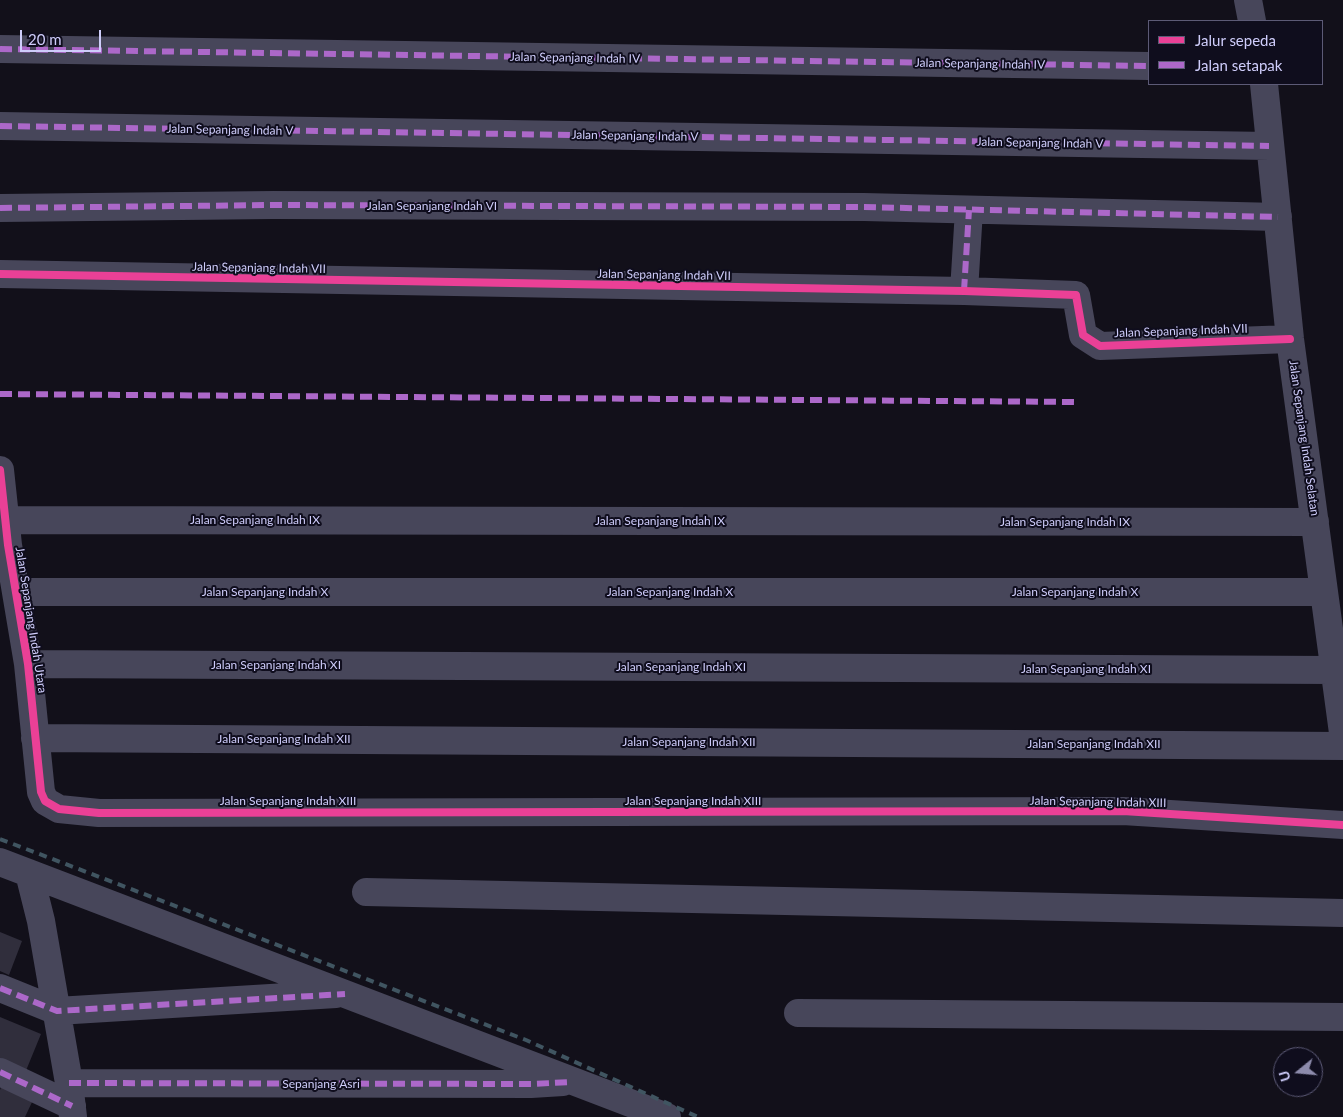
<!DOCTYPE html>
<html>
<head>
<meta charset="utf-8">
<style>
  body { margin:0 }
  #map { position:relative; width:1343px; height:1117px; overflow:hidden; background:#12101a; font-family:Lato,sans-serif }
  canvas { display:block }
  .legend { position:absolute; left:1148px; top:20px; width:175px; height:65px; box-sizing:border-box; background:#0f0d1d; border:1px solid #5c5a76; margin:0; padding:6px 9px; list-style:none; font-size:15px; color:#cfcdfb }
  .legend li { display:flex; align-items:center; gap:10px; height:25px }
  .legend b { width:25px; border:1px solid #5c5a76 }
  .north { position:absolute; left:1273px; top:1047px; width:50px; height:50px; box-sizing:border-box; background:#0f0d1d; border:1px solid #5c5a76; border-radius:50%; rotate:253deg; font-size:14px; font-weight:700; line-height:20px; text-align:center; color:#cfcdfb }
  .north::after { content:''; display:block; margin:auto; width:18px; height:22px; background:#8d8bac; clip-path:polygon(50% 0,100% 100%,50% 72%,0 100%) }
  .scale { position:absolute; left:20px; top:30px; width:81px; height:22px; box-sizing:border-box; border:2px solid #cfcdfb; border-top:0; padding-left:6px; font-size:15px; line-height:18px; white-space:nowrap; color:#cfcdfb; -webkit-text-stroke:4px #0f0d1d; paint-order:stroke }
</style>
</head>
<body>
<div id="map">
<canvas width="1343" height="1117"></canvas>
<ul class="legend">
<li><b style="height:6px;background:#ea4096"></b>Jalur sepeda</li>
<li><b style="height:6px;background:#ac68c9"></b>Jalan setapak</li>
</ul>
<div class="north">U</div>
<div class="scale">20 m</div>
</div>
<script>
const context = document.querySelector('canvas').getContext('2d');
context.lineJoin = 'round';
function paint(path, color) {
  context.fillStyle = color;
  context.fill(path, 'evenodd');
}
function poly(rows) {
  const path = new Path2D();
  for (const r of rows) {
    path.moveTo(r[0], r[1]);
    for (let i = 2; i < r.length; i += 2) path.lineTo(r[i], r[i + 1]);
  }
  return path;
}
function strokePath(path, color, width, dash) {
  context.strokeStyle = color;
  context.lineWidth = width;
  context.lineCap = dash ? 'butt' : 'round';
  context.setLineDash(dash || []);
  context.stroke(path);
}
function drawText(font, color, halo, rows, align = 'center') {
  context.font = font + ' Lato,sans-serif';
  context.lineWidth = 4;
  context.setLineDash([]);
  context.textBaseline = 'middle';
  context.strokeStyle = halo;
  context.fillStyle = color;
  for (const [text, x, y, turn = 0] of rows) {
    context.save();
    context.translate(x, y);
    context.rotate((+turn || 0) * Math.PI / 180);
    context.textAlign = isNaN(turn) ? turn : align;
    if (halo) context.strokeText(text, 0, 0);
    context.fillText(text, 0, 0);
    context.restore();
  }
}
paint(poly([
  [0,932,22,941,9,975,0,971],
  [0,1017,41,1034,25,1073,0,1062],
  [2,1085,33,1100,25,1117,0,1117,0,1090]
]), '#302e3c');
strokePath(poly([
  [1248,0,1252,21],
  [0,49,1149,66],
  [1264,84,1290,339,1343,733],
  [0,126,1269,146],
  [0,208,273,205,864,207,1278,217],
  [0,274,964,291,1076,295,1083,335,1100,346,1290,339],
  [964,291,969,210],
  [0,470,8,545,28,664,41,792,45,801,59,809,99,813,1123,811,1343,825],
  [5,520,1315,522],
  [16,592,1324,592],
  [28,664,1333,670],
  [35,738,1343,746],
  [0,862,667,1117],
  [29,873,41,921,69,1083,73,1117],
  [366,892,1343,913],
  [0,988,57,1011,336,994],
  [798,1013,1343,1017],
  [0,1072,72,1106],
  [69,1083,531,1084,563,1082]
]), '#47465a', 28);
strokePath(poly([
  [0,839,526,1040,698,1117]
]), '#405561', 4, [8, 6]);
strokePath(poly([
  [0,49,1149,66],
  [0,126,1269,146],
  [0,208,273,205,864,207,1278,217],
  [964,291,969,210],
  [0,394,1078,402],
  [0,988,57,1011,345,994],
  [0,1072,72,1106],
  [69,1083,531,1084,572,1082]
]), '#ac68c9', 6, [12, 6]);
strokePath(poly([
  [0,274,964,291,1076,295,1083,335,1100,346,1290,339],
  [0,470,8,545,28,664,41,792,45,801,59,809,99,813,1123,811,1343,825]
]), '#ea4096', 8);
drawText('12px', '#cfcdfb', '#0f0d1d', [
  ["Jalan Sepanjang Indah IV",575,58,1],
  ["Jalan Sepanjang Indah IV",980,64,1],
  ["Jalan Sepanjang Indah V",230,130,1],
  ["Jalan Sepanjang Indah V",635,136,1],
  ["Jalan Sepanjang Indah V",1040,143,1],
  ["Jalan Sepanjang Indah VI",432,206],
  ["Jalan Sepanjang Indah VII",259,268,1],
  ["Jalan Sepanjang Indah VII",664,275,1],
  ["Jalan Sepanjang Indah VII",1181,331,-2],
  ["Jalan Sepanjang Indah Selatan",1304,438,82],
  ["Jalan Sepanjang Indah IX",255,520],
  ["Jalan Sepanjang Indah IX",660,521],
  ["Jalan Sepanjang Indah IX",1065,522],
  ["Jalan Sepanjang Indah X",265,592],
  ["Jalan Sepanjang Indah X",670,592],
  ["Jalan Sepanjang Indah X",1075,592],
  ["Jalan Sepanjang Indah Utara",31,620,81],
  ["Jalan Sepanjang Indah XI",276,665],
  ["Jalan Sepanjang Indah XI",681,667],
  ["Jalan Sepanjang Indah XI",1086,669],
  ["Jalan Sepanjang Indah XII",284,739],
  ["Jalan Sepanjang Indah XII",689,742],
  ["Jalan Sepanjang Indah XII",1094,744],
  ["Jalan Sepanjang Indah XIII",288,801],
  ["Jalan Sepanjang Indah XIII",693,801],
  ["Jalan Sepanjang Indah XIII",1098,802,1],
  ["Sepanjang Asri",321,1084]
]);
</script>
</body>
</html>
